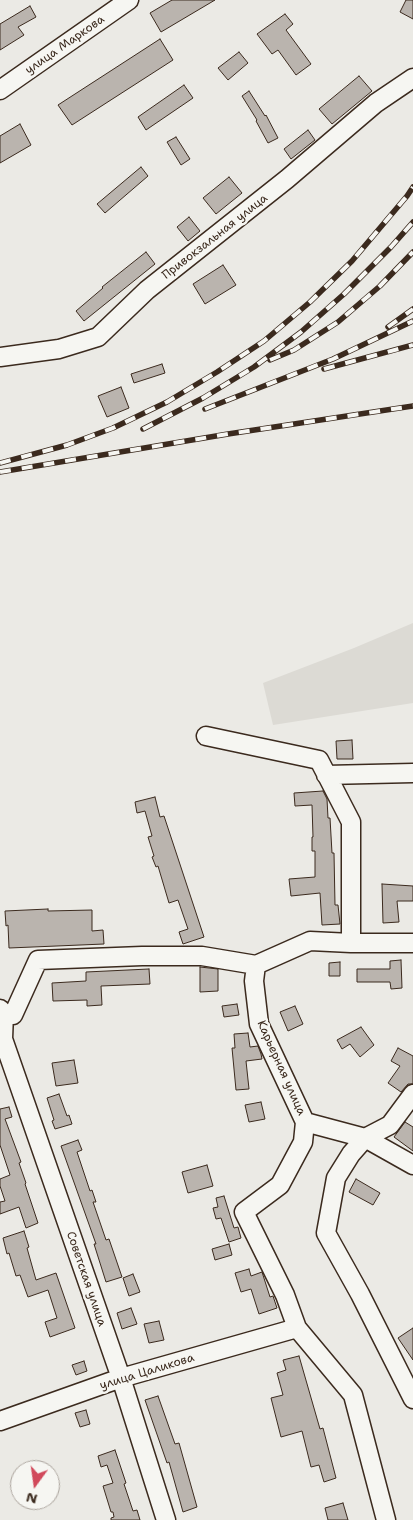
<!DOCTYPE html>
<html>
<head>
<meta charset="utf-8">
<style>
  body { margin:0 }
  #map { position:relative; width:413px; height:1520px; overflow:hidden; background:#ebeae5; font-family:"Shantell Sans",sans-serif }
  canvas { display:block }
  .north { position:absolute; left:10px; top:1460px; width:50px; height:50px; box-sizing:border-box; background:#f6f6f2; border:1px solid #aba49d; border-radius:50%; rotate:194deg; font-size:14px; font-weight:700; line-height:20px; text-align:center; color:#3b2a1e }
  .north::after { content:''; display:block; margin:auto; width:18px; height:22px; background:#d1495b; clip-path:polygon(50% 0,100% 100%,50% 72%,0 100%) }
</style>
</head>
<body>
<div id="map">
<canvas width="413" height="1520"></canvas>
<div class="north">N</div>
</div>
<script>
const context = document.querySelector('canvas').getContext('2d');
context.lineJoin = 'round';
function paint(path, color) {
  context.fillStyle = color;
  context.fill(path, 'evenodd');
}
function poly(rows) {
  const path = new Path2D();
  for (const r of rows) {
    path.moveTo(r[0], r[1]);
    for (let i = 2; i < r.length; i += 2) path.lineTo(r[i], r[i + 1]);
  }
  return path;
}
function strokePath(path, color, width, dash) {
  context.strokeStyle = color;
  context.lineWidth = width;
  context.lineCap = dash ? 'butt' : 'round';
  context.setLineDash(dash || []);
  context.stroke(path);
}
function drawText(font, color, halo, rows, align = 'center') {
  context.font = font + ' "Shantell Sans",sans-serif';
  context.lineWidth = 5;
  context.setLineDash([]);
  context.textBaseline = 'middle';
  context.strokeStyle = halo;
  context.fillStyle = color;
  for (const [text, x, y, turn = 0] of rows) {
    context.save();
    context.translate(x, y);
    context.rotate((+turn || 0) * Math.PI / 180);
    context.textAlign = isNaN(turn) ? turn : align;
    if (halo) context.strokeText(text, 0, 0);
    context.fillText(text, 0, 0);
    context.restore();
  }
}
paint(poly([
  [413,623,413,703,273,725,263,683,354,648]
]), '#dcdad4');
const building = poly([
  [172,0,215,0,161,32,150,13,172,0],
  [406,0,413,0,413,19,400,12,406,0],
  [30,6,36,17,18,27,24,35,0,50,0,24,30,6],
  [285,14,293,24,286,30,311,64,296,75,278,50,272,54,257,34,285,14],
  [160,39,173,60,72,125,58,105,160,39],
  [239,52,248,63,228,80,218,68,239,52],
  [359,76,372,91,332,124,319,109,359,76],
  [184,85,193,98,146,130,138,117,184,85],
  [249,91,265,116,266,115,278,138,268,143,256,121,257,120,242,96,249,91],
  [20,124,31,145,0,163,0,136,20,124],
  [308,130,315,140,291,159,284,149,308,130],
  [176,137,190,159,181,165,167,142,176,137],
  [141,167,148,176,105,213,97,204,141,167],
  [229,177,242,193,216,214,203,198,229,177],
  [189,217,200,231,188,241,177,227,189,217],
  [146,252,155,264,84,321,76,311,103,288,102,287,146,252],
  [223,265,236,285,205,304,193,284,223,265],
  [162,364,165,373,134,383,131,374,162,364],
  [121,387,129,408,107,417,98,396,121,387],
  [352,740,353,759,337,759,336,741,352,740],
  [323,791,327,799,328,818,330,818,332,853,334,853,335,905,338,905,340,924,322,925,320,893,291,896,289,879,315,877,315,851,312,851,312,837,313,837,312,805,295,806,294,793,323,791],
  [155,797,160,817,164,816,204,937,183,944,179,932,188,929,178,900,169,903,158,866,156,867,152,857,154,856,148,837,152,836,145,811,137,813,135,802,155,797],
  [382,884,413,886,413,901,397,901,399,922,383,923,382,884],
  [48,909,48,911,92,910,92,931,103,930,104,944,9,948,8,925,6,926,5,911,48,909],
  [401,960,402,988,391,989,390,982,357,982,357,969,390,969,390,961,401,960],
  [340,962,340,976,329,976,329,963,340,962],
  [200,967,218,969,218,991,200,992,200,967],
  [149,969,150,984,101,986,102,1005,87,1006,87,1000,53,1001,52,983,86,981,86,972,149,969],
  [237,1004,239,1015,224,1017,222,1006,237,1004],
  [295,1006,303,1024,288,1031,280,1012,295,1006],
  [361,1027,374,1045,360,1057,350,1044,342,1049,337,1040,361,1027],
  [248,1033,250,1047,258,1046,261,1054,262,1059,246,1061,249,1089,236,1090,232,1048,235,1048,234,1034,248,1033],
  [398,1048,413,1056,413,1084,408,1084,401,1092,388,1083,400,1066,391,1061,398,1048],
  [74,1060,78,1083,56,1086,52,1063,74,1060],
  [59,1094,67,1116,69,1115,72,1124,55,1129,52,1121,54,1120,47,1098,59,1094],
  [261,1102,265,1119,249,1122,245,1105,261,1102],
  [9,1107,12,1117,5,1119,21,1162,19,1163,26,1183,25,1184,38,1223,26,1228,19,1207,0,1214,0,1202,5,1201,0,1186,0,1179,10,1175,0,1145,0,1109,9,1107],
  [405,1122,413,1127,413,1151,394,1137,405,1122],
  [78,1140,82,1150,77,1152,90,1191,92,1190,96,1202,93,1202,106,1240,109,1239,122,1277,106,1282,94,1244,96,1244,61,1146,78,1140],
  [207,1165,213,1186,188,1193,182,1172,207,1165],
  [356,1179,380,1193,373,1205,349,1192,356,1179],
  [224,1196,234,1228,238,1227,241,1238,229,1242,221,1218,216,1219,213,1208,218,1207,216,1198,224,1196],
  [24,1231,29,1247,27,1248,36,1280,56,1273,75,1328,50,1337,45,1322,57,1318,48,1290,28,1297,20,1275,16,1276,9,1253,7,1254,3,1238,24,1231],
  [229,1244,232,1255,215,1260,212,1249,229,1244],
  [249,1269,251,1276,262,1272,270,1297,273,1296,277,1308,259,1314,251,1289,241,1292,235,1273,249,1269],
  [133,1274,140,1292,129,1296,123,1278,133,1274],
  [131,1308,137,1324,122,1329,117,1313,131,1308],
  [159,1321,164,1340,149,1343,144,1324,159,1321],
  [413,1328,413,1360,398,1338,413,1328],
  [299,1356,320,1429,323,1428,336,1478,324,1482,319,1465,311,1467,302,1431,281,1437,271,1398,283,1395,277,1373,286,1370,283,1360,299,1356],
  [84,1361,87,1371,76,1375,72,1365,84,1361],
  [158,1396,175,1444,179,1443,197,1507,183,1512,169,1462,167,1463,145,1400,158,1396],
  [86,1410,90,1424,80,1427,75,1413,86,1410],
  [115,1450,126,1483,124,1484,133,1511,137,1510,140,1520,111,1520,111,1518,114,1517,113,1512,111,1512,103,1486,113,1483,107,1465,101,1467,98,1456,115,1450],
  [343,1503,348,1520,328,1520,325,1508,343,1503]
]);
paint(building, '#bab4ae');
strokePath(building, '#3b2a1e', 1);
const minor = poly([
  [0,90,129,0],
  [0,357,59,349,98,337,147,290,287,179,376,103,413,78],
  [206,736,319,760,351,822,351,943],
  [326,775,413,773],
  [256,965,310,941,351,943,413,943],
  [0,1009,4,1013,3,1039,121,1378,166,1520],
  [4,1013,13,1015,38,960,142,956,202,956,256,965,254,981,259,1024,305,1122,303,1142,280,1185,244,1212,285,1295,297,1328,353,1395,386,1520],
  [413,1094,390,1125,365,1138,351,1154,336,1178,326,1233,360,1294,413,1399],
  [305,1122,365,1138,413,1165],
  [0,1421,121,1378,297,1328]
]);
strokePath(minor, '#3b2a1e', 21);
strokePath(minor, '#f6f6f2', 18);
const rail = poly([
  [388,327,413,309],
  [270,360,294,350,338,322,380,286,413,252],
  [324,369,413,345],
  [205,409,333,359,413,321],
  [143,429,203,398,254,367,301,332,344,294,391,247,413,222],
  [0,463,67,445,113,428,167,402,217,372,264,341,310,302,352,261,407,196,413,187],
  [0,472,228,434,413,406]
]);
strokePath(rail, '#3b2a1e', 5.5);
strokePath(rail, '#f6f6f2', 4, [11]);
drawText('12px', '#3b2a1e', '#f6f6f2', [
  ["улица Маркова",65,45,-35],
  ["Привокзальная улица",215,237,-38],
  ["Карьерная улица",281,1068,66],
  ["Советская улица",86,1279,71],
  ["улица Цаликова",147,1372,-17]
]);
</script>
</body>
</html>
